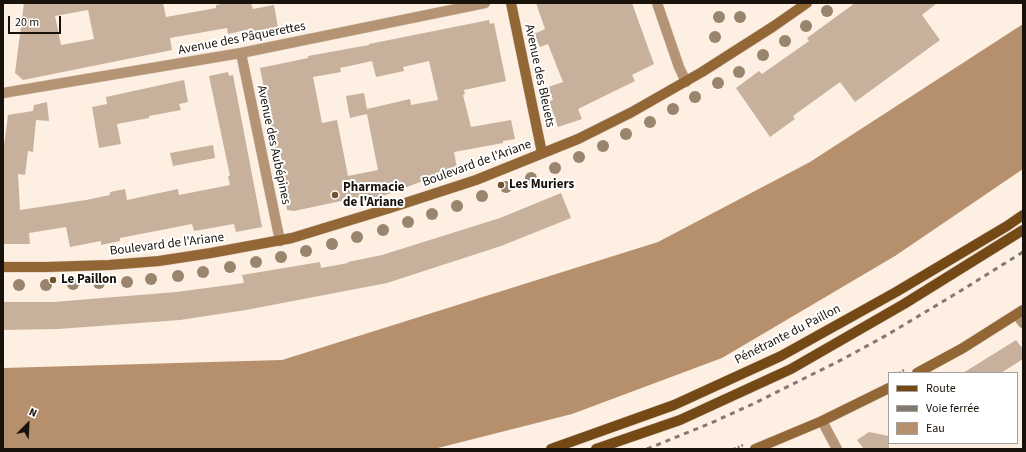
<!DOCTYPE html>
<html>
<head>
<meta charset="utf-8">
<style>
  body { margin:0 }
  #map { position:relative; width:1026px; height:452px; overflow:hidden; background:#fdefe2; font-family:"Source Sans 3",sans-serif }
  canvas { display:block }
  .frame { position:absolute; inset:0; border:4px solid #19120a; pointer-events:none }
  .legend { position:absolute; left:888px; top:372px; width:130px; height:72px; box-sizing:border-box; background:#fff; border:1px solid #a3a09d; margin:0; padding:5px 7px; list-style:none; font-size:12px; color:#19120a }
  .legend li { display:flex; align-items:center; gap:8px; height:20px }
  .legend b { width:20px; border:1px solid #a3a09d }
  .north { position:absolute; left:8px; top:404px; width:40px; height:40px; -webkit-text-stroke:3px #fff; paint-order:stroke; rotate:24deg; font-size:11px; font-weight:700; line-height:16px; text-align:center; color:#19120a }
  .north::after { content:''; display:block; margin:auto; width:14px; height:18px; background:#19120a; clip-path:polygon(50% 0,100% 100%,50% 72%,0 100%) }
  .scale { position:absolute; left:8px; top:16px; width:53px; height:18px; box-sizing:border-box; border:2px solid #19120a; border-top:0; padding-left:5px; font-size:12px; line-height:14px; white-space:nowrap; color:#19120a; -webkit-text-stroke:3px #fff; paint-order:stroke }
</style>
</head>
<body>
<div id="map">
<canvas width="1026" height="452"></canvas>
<div class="frame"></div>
<ul class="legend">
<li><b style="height:5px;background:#744916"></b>Route</li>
<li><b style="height:5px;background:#84796f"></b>Voie ferrée</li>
<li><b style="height:11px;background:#b6906c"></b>Eau</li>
</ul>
<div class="north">N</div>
<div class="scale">20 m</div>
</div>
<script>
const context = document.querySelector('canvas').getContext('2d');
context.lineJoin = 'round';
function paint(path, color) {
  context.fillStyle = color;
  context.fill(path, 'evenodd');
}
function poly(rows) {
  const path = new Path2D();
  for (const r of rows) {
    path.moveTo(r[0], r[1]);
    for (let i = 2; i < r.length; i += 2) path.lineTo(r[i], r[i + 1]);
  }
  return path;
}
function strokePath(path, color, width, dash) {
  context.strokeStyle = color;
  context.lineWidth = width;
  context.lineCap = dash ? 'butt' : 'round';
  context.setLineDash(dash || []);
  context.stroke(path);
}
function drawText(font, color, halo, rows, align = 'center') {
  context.font = font + ' "Source Sans 3",sans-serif';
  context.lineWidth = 4;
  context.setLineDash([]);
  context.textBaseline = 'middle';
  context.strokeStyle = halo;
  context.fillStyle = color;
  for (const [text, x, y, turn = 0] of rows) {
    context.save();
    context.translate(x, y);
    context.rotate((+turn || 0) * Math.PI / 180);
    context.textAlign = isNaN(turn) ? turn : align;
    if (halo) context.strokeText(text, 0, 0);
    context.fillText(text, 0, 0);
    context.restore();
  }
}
paint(poly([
  [1023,24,1023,169,895,256,722,358,572,414,434,449,3,449,3,368,282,360,658,242,810,162]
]), '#b6906c');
paint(poly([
  [24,3,163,3,166,17,216,8,216,5,226,3,251,3,253,9,274,5,278,27,250,33,250,29,228,34,227,28,170,38,172,50,23,80,15,73],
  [88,10,94,39,61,45,55,16],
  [536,3,632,3,654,64,632,75,635,81,578,109,582,119,558,127,549,101,553,100,548,87,563,82,548,44,540,47,534,34,545,29],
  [855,3,937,3,922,15,940,40,855,102,840,82,793,116,795,119,770,137,736,88,759,71,762,74,809,41,807,38],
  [489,20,490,24,494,23,506,81,464,90,465,94,463,95,471,127,511,120,515,139,503,141,503,143,454,152,457,168,383,196,360,201,360,197,294,211,287,210,279,162,278,162,260,68,308,58,308,56,369,45,369,44],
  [372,61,376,77,404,71,403,67,429,61,438,100,411,105,410,99,367,109,364,93,346,96,350,118,367,114,378,170,348,176,337,120,322,123,313,77,341,72,340,68],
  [228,72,229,76,233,75,262,227,236,232,234,224,194,231,192,224,120,238,120,241,101,245,101,241,70,247,66,227,29,233,30,244,3,244,3,153,8,115,33,111,34,105,47,102,49,121,36,120,33,152,28,151,25,175,18,174,20,210,86,200,110,195,110,192,125,189,127,200,178,189,179,195,230,185,228,176,230,176,209,76],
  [184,80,188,102,179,104,181,110,149,116,149,118,117,124,121,144,99,148,92,107,107,104,106,97],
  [213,145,215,158,173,166,170,153],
  [561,193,571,218,501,246,387,283,246,310,180,320,58,329,3,330,3,302,54,302,176,292,244,283,242,275,320,262,321,268,348,263,348,262,382,255,500,218],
  [1016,340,1023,349,1023,359,1001,373,963,373],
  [869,432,889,436,889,449,864,449,857,440]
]), '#c7b19c');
const street = poly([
  [657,3,679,67,686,82],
  [241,53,280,241],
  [3,93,241,53,485,3],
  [1017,315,1023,323],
  [822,421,837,449]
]);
const secondary = poly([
  [511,3,542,153],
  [3,267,46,267,109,265,159,261,211,253,292,238,390,208,476,180,578,139,632,112,702,72,774,26,807,3],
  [917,373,963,348,1023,310],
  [755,449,822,421,889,388]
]);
const primary = poly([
  [551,449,674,405,781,356,896,292,1007,226,1023,215],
  [596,449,680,420,791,369,904,304,1023,230]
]);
strokePath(street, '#d9ccbf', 11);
strokePath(secondary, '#d9ccbf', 11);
strokePath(primary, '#d9ccbf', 11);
strokePath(poly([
  [899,373,904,370],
  [734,449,743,445]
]), '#8b8176', 2.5, [2, 2]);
strokePath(street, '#b49475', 10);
strokePath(secondary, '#936636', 10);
strokePath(primary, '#744916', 10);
strokePath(poly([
  [647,449,711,423,755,403,843,359,887,335,962,290,1023,252]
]), '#84796f', 3, [5, 5]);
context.fillStyle = '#99846d';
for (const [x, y] of [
  [827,11],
  [719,17],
  [740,17],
  [806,26],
  [715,37],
  [785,41],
  [763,55],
  [739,72],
  [718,83],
  [695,97],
  [673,109],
  [650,122],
  [626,134],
  [603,146],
  [579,157],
  [555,168],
  [531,178],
  [506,187],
  [482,196],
  [457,206],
  [432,214],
  [408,222],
  [383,230],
  [357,237],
  [332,244],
  [306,251],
  [281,257],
  [256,262],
  [230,267],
  [203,272],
  [178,276],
  [151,279],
  [127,282],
  [99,283],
  [73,284],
  [19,285],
  [46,285]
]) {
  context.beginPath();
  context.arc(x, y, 6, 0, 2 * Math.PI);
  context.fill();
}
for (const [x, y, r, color] of [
  [501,185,4,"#75512b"],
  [335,195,4,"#75512b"],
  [53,280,4,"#75512b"]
]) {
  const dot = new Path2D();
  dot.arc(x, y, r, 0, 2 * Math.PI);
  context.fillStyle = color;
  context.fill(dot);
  strokePath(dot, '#fff', 1.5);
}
drawText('13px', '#19120a', '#fff', [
  ["Avenue des Pâquerettes",242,39,-11],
  ["Avenue des Bleuets",539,76,78],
  ["Avenue des Aubépines",273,145,78],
  ["Boulevard de l'Ariane",477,164,-20],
  ["Boulevard de l'Ariane",167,245,-7],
  ["Pénétrante du Paillon",788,335,-27]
]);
drawText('bold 13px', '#19120a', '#fff', [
  ["Les Muriers",509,185],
  ["Pharmacie",343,188],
  ["de l'Ariane",343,203],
  ["Le Paillon",61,280]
], 'left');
</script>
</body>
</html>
